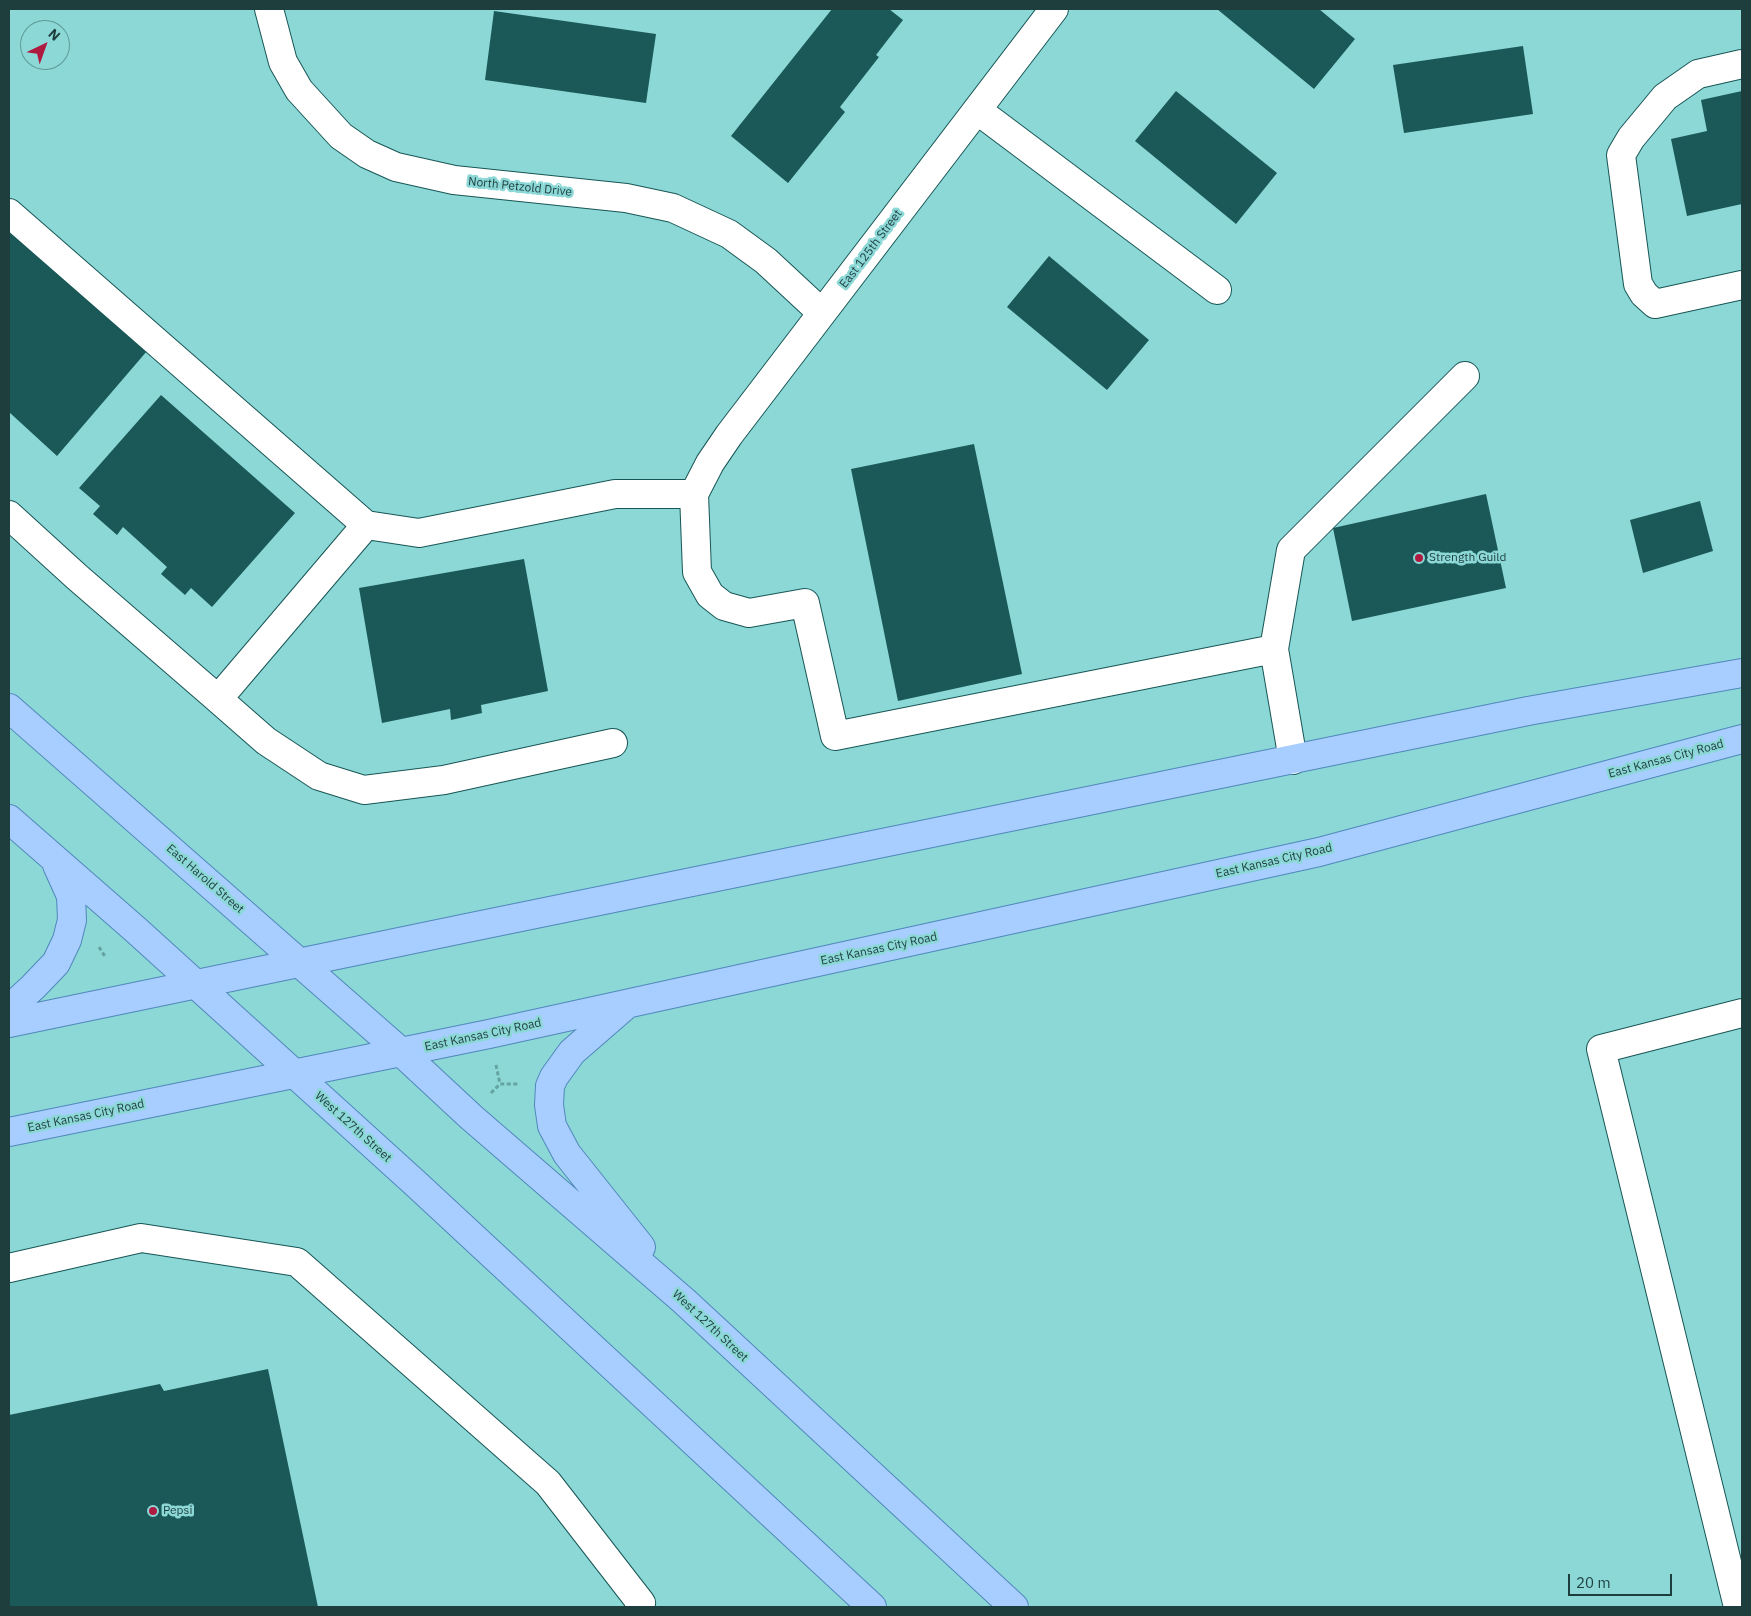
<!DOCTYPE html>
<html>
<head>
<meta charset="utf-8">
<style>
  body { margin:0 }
  #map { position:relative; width:1751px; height:1616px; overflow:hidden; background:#8bd8d7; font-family:"IBM Plex Sans",sans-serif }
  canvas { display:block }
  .frame { position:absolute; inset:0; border:10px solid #1e3e3e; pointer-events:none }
  .north { position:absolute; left:20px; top:20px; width:50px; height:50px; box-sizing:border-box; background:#8bd8d7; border:1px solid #5f9a9a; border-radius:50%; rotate:42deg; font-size:14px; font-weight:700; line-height:20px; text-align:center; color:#1e3e3e }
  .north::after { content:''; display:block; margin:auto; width:18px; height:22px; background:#af1b40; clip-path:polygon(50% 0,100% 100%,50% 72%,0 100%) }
  .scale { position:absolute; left:1568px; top:1574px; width:104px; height:22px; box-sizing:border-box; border:2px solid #1e3e3e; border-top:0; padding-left:6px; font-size:15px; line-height:18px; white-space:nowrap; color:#1e3e3e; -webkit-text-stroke:4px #8bd8d7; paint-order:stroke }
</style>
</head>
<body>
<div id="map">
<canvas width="1751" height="1616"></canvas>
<div class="frame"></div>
<div class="north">N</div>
<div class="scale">20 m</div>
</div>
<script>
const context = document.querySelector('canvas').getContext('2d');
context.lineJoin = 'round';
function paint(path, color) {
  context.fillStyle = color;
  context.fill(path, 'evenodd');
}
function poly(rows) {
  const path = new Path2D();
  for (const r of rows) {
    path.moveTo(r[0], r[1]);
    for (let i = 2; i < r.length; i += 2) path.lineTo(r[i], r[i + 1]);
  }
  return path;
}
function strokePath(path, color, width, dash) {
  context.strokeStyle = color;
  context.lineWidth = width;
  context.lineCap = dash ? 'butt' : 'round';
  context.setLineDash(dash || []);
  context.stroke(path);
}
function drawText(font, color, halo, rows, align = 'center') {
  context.font = font + ' "IBM Plex Sans",sans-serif';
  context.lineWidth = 5;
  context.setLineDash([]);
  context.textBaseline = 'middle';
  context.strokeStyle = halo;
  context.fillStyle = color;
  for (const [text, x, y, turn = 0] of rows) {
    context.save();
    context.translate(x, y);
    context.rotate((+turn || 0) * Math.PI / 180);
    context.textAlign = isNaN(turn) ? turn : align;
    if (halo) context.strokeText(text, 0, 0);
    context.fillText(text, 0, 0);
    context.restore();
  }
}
paint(poly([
  [832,9,889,9,903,20,876,55,879,57,840,107,845,112,788,183,731,136],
  [1217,9,1319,9,1355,39,1314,89],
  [494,11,656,34,646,103,485,80],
  [1523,46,1533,114,1404,133,1393,65],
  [1176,91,1277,173,1236,224,1135,141],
  [1742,91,1742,204,1687,216,1671,139,1707,131,1701,100],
  [9,228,147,351,57,456,9,412],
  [1049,256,1149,340,1107,390,1007,307],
  [161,395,295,513,212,607,191,588,185,595,161,574,167,567,123,527,117,535,93,514,100,506,79,488],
  [974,444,1022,674,898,701,851,469],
  [1486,494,1506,588,1352,621,1333,528],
  [1700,501,1713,551,1643,573,1630,520],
  [524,559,548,691,481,705,482,713,451,720,450,709,382,723,359,588],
  [268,1369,318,1607,9,1607,9,1415,160,1384,164,1391]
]), '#1b5958');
const minor = poly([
  [269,9,283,62,299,90,341,136,367,154,396,167,454,180,626,198,673,208,729,234,766,261,822,313],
  [1054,9,729,435,710,463,694,494,697,572,710,595,724,606,749,613,805,603,835,736,1274,649,1293,760],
  [1742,64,1698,74,1665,97,1631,138,1621,155,1638,284,1644,294,1655,304,1742,285],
  [977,110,1217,290],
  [9,213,366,525,419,533,615,494,694,494],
  [9,515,77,577,218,699,366,525],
  [1274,649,1291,550,1465,376],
  [218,699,266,741,319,776,364,790,444,780,613,743],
  [9,1268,141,1238,297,1262,548,1483,641,1603,639,1607],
  [1738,1607,1601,1049,1742,1013]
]);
const major = poly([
  [9,708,400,1051,471,1117,684,1301,1014,1607],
  [9,819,136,930,415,1183,872,1607],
  [625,1006,572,1052,554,1077,550,1086,549,1105,552,1126,567,1154,641,1247],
  [9,1009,33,987,56,963,67,940,72,920,71,896,57,865],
  [9,1023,467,928,1528,711,1742,673],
  [9,1132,489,1034,1319,852,1742,739]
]);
strokePath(minor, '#185655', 30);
strokePath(major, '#5187bb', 30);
strokePath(poly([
  [99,947,106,958],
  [496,1065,500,1084],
  [491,1093,500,1084,518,1084]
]), '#65a3a2', 3, [4, 2.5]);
strokePath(minor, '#fff', 28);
strokePath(major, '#a7cefe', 28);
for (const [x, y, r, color] of [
  [1419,558,5,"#af1b40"],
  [153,1511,5,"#af1b40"]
]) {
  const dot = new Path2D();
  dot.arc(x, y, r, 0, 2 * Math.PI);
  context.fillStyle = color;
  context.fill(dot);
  strokePath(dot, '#8bd8d7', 2);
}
drawText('12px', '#1e3e3e', '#8bd8d7', [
  ["North Petzold Drive",520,187,6],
  ["East 125th Street",871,249,-53],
  ["East Kansas City Road",1666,759,-15],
  ["East Kansas City Road",1274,861,-13],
  ["East Harold Street",205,879,41],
  ["East Kansas City Road",879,949,-12],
  ["East Kansas City Road",483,1035,-12],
  ["East Kansas City Road",86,1116,-12],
  ["West 127th Street",353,1127,42],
  ["West 127th Street",710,1326,43]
]);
drawText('12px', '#1e3e3e', '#8bd8d7', [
  ["Strength Guild",1429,558],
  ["Pepsi",163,1511]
], 'left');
</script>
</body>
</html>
